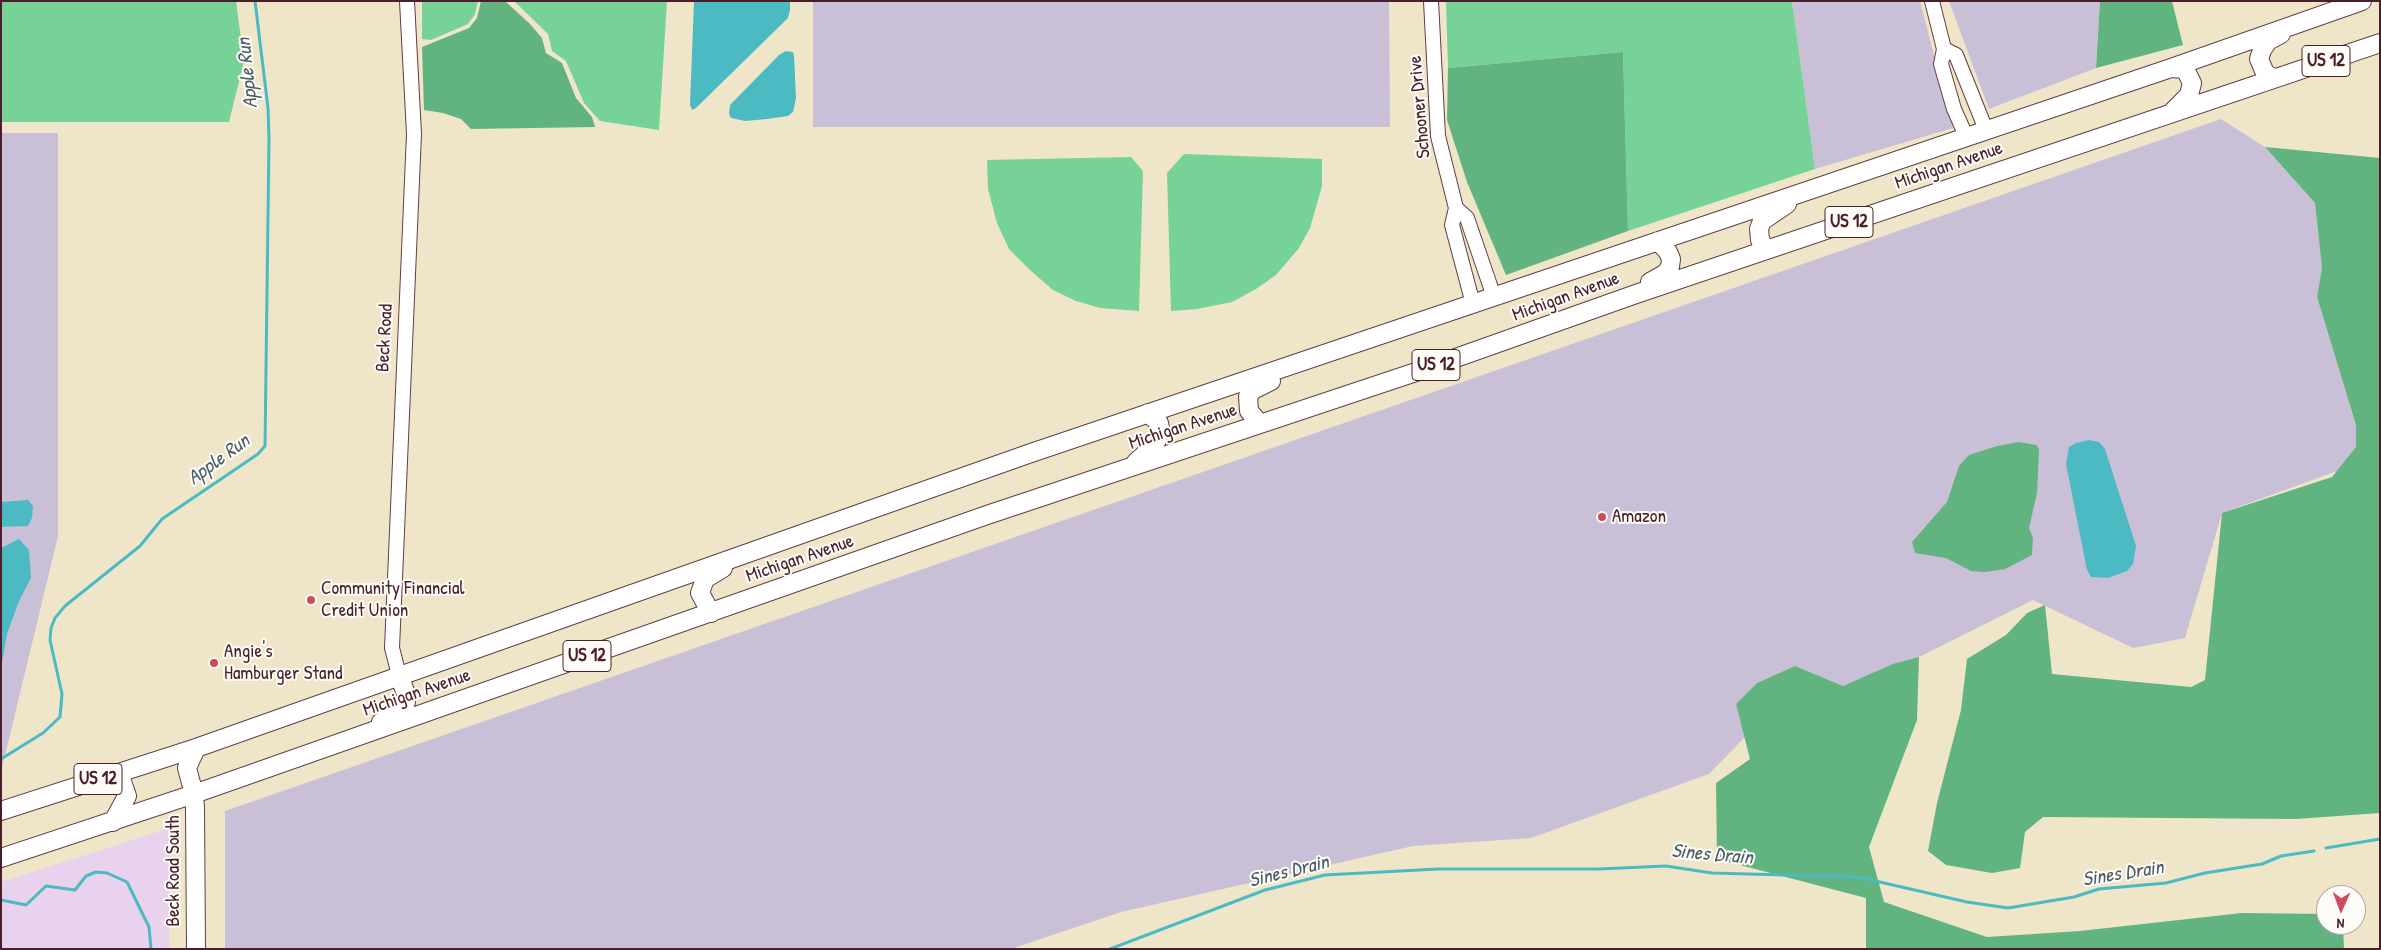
<!DOCTYPE html>
<html>
<head>
<meta charset="utf-8">
<style>
  body { margin:0 }
  #map { position:relative; width:2381px; height:950px; overflow:hidden; background:#efe6c9; font-family:"Patrick Hand",sans-serif }
  canvas { display:block }
  .frame { position:absolute; inset:0; border:2px solid #4a1f2b; pointer-events:none }
  .north { position:absolute; left:2316px; top:885px; width:50px; height:50px; box-sizing:border-box; background:#fdfcf7; border:1px solid #b5a4a5; border-radius:50%; rotate:182deg; font-size:14px; font-weight:700; line-height:20px; text-align:center; color:#4a1f2b }
  .north::after { content:''; display:block; margin:auto; width:18px; height:22px; background:#d1495b; clip-path:polygon(50% 0,100% 100%,50% 72%,0 100%) }
</style>
</head>
<body>
<div id="map">
<canvas width="2381" height="950"></canvas>
<div class="frame"></div>
<div class="north">N</div>
</div>
<script>
const context = document.querySelector('canvas').getContext('2d');
context.lineJoin = 'round';
function paint(path, color) {
  context.fillStyle = color;
  context.fill(path, 'evenodd');
}
function poly(rows) {
  const path = new Path2D();
  for (const r of rows) {
    path.moveTo(r[0], r[1]);
    for (let i = 2; i < r.length; i += 2) path.lineTo(r[i], r[i + 1]);
  }
  return path;
}
function strokePath(path, color, width, dash) {
  context.strokeStyle = color;
  context.lineWidth = width;
  context.lineCap = dash ? 'butt' : 'round';
  context.setLineDash(dash || []);
  context.stroke(path);
}
function drawText(font, color, halo, rows, align = 'center') {
  context.font = font + ' "Patrick Hand",sans-serif';
  context.lineWidth = 4;
  context.setLineDash([]);
  context.textBaseline = 'middle';
  context.strokeStyle = halo;
  context.fillStyle = color;
  for (const [text, x, y, turn = 0] of rows) {
    context.save();
    context.translate(x, y);
    context.rotate((+turn || 0) * Math.PI / 180);
    context.textAlign = isNaN(turn) ? turn : align;
    if (halo) context.strokeText(text, 0, 0);
    context.fillText(text, 0, 0);
    context.restore();
  }
}
paint(poly([
  [170,828,169,949,1,949,1,882]
]), '#e9d2ed');
paint(poly([
  [813,1,1389,1,1390,127,813,127],
  [1792,1,1920,1,1953,128,1815,169],
  [1949,1,2100,1,2096,68,1989,109],
  [2221,119,2265,147,2315,203,2322,268,2317,297,2356,425,2356,447,2340,470,2222,513,2185,638,2133,648,2033,600,1919,657,1842,686,1795,666,1757,683,1736,704,1745,737,1709,774,1531,838,1413,846,1121,912,1011,949,225,949,225,811],
  [1,133,58,133,58,536,1,772]
]), '#c9bfd7');
paint(poly([
  [1,1,236,1,244,61,229,122,1,122],
  [422,1,478,1,475,14,468,24,431,40,422,39],
  [514,1,667,1,659,130,600,121,584,103,566,61,552,51,548,34],
  [1446,1,1792,1,1815,169,1628,231,1623,52,1448,68],
  [1184,154,1322,159,1322,186,1310,228,1299,248,1276,275,1256,289,1232,302,1197,309,1171,311,1167,173],
  [1131,157,1143,171,1139,311,1100,308,1076,301,1053,290,1031,271,1009,249,997,223,988,189,987,160]
]), '#77d298');
paint(poly([
  [481,1,505,1,530,24,542,38,546,53,562,63,576,98,592,117,595,127,471,129,461,119,443,113,424,110,422,47,469,28,477,18],
  [2100,1,2172,1,2183,45,2096,68],
  [1623,52,1628,231,1506,275,1467,182,1447,120,1448,68],
  [2265,147,2380,158,2380,813,2296,819,2043,817,2025,832,2020,868,1992,873,1946,865,1928,851,1937,803,1961,710,1967,659,2006,635,2027,613,2045,605,2052,674,2191,687,2205,680,2222,513,2332,477,2356,447,2356,425,2317,297,2322,268,2315,203],
  [2019,442,2036,445,2039,449,2037,493,2029,528,2033,538,2032,555,2005,569,1985,572,1971,571,1946,558,1915,553,1912,542,1947,502,1959,466,1969,455,1997,446],
  [1919,657,1917,720,1869,847,1884,902,1987,937,2080,931,2242,913,2326,914,2326,925,2343,925,2344,949,1866,949,1866,898,1717,859,1716,783,1750,759,1736,704,1757,683,1795,666,1843,686,1893,664]
]), '#61b480');
paint(poly([
  [694,1,790,1,790,10,788,18,696,108,692,110,690,105],
  [786,51,793,52,794,56,796,98,793,112,788,116,767,119,745,121,731,118,729,114,730,105,779,55],
  [2089,440,2099,442,2105,449,2136,546,2133,564,2127,571,2108,578,2091,577,2087,570,2066,464,2069,447,2076,443],
  [28,500,33,506,32,518,28,526,1,527,1,502],
  [19,539,29,550,31,578,19,601,7,634,1,668,1,548]
]), '#4cbac3');
strokePath(poly([
  [1,759,43,733,60,717,62,694,50,640,51,628,55,618,65,606,140,546,162,519,258,454,265,446,269,139,268,108,255,1],
  [2326,848,2380,839],
  [1,900,26,905,46,886,75,890,86,876,96,872,107,873,127,882,149,927,151,949],
  [1110,949,1265,890,1325,875,1438,869,1599,869,1666,866,1712,873,1858,877,1967,902,2008,908,2074,897,2099,889,2166,883,2205,873,2262,864,2281,856,2314,851]
]), '#4cbac3', 3);
const minor = poly([
  [1431,1,1438,136,1456,208],
  [1932,1,1944,49],
  [1966,136,1954,109,1941,64,1944,49,1956,55,1986,130],
  [1473,304,1452,225,1456,208,1467,218,1494,297],
  [399,675,392,648,414,134,407,1]
]);
const major = poly([
  [2171,68,2185,69,2192,83,2189,95,2172,112],
  [2273,78,2265,73,2259,59,2262,50,2268,41,2281,34],
  [1766,250,1760,240,1759,229,1762,221,1787,204],
  [1650,282,1666,273,1670,267,1671,259,1668,252,1658,241],
  [1260,424,1249,411,1248,396,1253,390,1271,381],
  [1136,462,1153,447,1161,433,1159,423,1148,413],
  [711,613,700,593,705,579,723,568],
  [381,722,401,709,406,702,406,694,399,675],
  [1,811,196,748,1031,453,2171,68,2362,1],
  [113,822,127,796,119,773],
  [1,858,194,794,987,515,1419,371,1636,294,2380,43],
  [196,949,195,808,194,794,187,768,196,748]
]);
strokePath(minor, '#633d43', 16);
strokePath(major, '#633d43', 20);
strokePath(minor, '#fff', 14);
strokePath(major, '#fff', 18);
for (const [x, y, r, color] of [
  [1602,517,5,"#d1495b"],
  [311,600,5,"#d1495b"],
  [214,663,5,"#d1495b"]
]) {
  const dot = new Path2D();
  dot.arc(x, y, r, 0, 2 * Math.PI);
  context.fillStyle = color;
  context.fill(dot);
  strokePath(dot, '#fdfcf7', 2);
}
for (const [x, y, w] of [
  [2326,61,48],
  [1849,222,48],
  [1436,365,48],
  [587,656,48],
  [98,779,48]
]) {
  const box = new Path2D();
  box.roundRect(x - w / 2, y - 15.5, w, 31, 4);
  context.fillStyle = '#fdfcf7';
  context.fill(box);
  strokePath(box, '#4a1f2b', 1);
}
drawText('bold 18px', '#4a1f2b', null, [
  ["US 12",2326,61],
  ["US 12",1849,222],
  ["US 12",1436,365],
  ["US 12",587,656],
  ["US 12",98,779]
]);
drawText('19px', '#4a1f2b', '#fdfcf7', [
  ["Schooner Drive",1420,107,-95],
  ["Michigan Avenue",1949,166,-19],
  ["Michigan Avenue",1566,297,-20],
  ["Beck Road",385,338,-87],
  ["Michigan Avenue",1183,427,-18],
  ["Michigan Avenue",800,559,-19],
  ["Michigan Avenue",417,693,-19],
  ["Beck Road South",174,871,-90]
]);
drawText('19px', '#4a1f2b', '#fdfcf7', [
  ["Amazon",1612,517],
  ["Community Financial",321,589],
  ["Credit Union",321,611],
  ["Angie's",224,652],
  ["Hamburger Stand",224,674]
], 'left');
drawText('italic 20px', '#4b5d68', '#fdfcf7', [
  ["Apple Run",248,73,-96],
  ["Apple Run",219,460,-36],
  ["Sines Drain",1712,855,5],
  ["Sines Drain",1289,872,-14],
  ["Sines Drain",2123,874,-9]
]);
</script>
</body>
</html>
